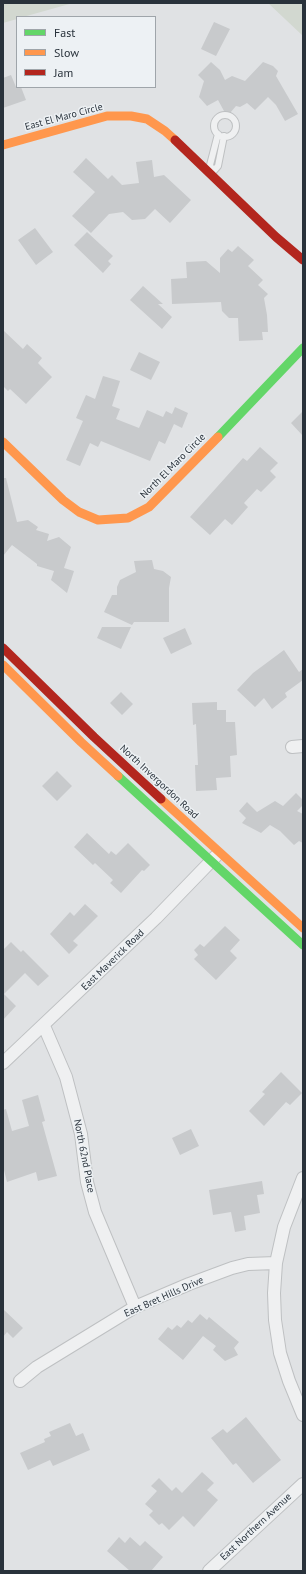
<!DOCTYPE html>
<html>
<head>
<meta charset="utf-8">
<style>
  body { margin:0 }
  #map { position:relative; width:306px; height:1574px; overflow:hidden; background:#e0e2e4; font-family:"PT Sans",sans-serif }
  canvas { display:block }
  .frame { position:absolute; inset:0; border:4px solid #29323b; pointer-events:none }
  .legend { position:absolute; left:16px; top:16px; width:140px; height:72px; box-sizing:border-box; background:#edf1f4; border:1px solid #9fa5aa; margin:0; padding:5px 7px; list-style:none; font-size:12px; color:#29323b }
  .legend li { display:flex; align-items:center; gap:8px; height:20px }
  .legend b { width:20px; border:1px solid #9fa5aa }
</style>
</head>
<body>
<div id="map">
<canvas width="306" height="1574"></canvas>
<div class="frame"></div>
<ul class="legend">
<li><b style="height:5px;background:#63d668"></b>Fast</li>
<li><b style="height:5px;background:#ff974d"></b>Slow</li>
<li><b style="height:5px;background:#b3261e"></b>Jam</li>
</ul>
</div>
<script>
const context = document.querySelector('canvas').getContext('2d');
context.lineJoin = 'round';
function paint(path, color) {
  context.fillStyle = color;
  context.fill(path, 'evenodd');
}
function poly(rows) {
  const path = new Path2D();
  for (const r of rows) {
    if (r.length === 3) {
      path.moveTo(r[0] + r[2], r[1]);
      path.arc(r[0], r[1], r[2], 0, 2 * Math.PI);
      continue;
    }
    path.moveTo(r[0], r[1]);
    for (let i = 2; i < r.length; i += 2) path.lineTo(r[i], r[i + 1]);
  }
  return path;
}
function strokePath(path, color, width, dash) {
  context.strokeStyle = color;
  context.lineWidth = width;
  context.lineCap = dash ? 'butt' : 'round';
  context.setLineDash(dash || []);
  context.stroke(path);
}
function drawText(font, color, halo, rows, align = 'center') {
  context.font = font + ' "PT Sans",sans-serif';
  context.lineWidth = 3;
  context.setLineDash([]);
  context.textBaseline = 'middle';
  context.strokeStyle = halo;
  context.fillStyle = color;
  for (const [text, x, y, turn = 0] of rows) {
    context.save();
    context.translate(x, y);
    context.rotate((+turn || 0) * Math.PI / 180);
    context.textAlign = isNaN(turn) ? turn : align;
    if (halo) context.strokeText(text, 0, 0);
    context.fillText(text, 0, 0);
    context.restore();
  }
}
paint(poly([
  [3,3,73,3,23,17,17,17,17,19,3,23],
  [268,3,303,3,303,36]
]), '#d2d8d0');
paint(poly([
  [214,22,230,29,216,56,201,49],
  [211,62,220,70,225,80,232,76,245,81,263,62,273,66,278,71,276,76,298,114,285,121,276,105,268,97,255,110,247,103,240,107,236,106,230,113,224,111,218,100,207,106,199,97,204,81,198,75],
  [11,75,16,87,21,87,26,100,3,108,3,78],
  [86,158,108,179,112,175,122,185,139,183,136,162,152,160,154,177,164,175,191,200,170,223,155,209,145,219,132,220,123,212,109,214,91,233,72,216,95,192,73,172],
  [35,228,53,252,36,265,18,240],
  [87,232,113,256,108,261,111,264,103,273,74,245],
  [238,246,254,260,248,266,263,280,258,285,268,294,264,298,267,315,268,332,262,332,263,340,239,341,238,318,229,318,222,311,221,302,172,304,171,279,187,278,186,262,206,261,220,273,220,258,228,249,232,252],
  [143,286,163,304,158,304,172,317,162,329,130,300],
  [3,330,23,349,27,344,42,358,38,363,52,377,26,404,10,389,8,391,3,386],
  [139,352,160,362,151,380,130,370],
  [103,376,120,381,112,406,120,409,116,419,139,428,147,410,163,417,166,411,172,414,175,407,188,413,182,428,174,424,165,444,159,441,150,461,101,441,98,447,90,443,80,466,66,460,83,421,76,418,86,395,95,399],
  [303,411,303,436,291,423],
  [260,447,278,463,270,471,276,477,261,492,257,489,244,503,248,507,232,525,225,519,210,535,190,517,243,458,247,461],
  [3,478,6,478,17,522,28,520,38,527,36,530,49,534,47,541,59,537,71,547,64,568,74,571,67,593,51,580,54,571,37,566,37,564,12,545,3,556],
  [152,560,154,569,163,571,171,577,169,588,169,622,134,622,132,625,104,612,112,595,117,595,117,587,120,580,136,572,134,561],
  [102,627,131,627,121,649,97,638],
  [185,628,192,644,171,654,163,638],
  [284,650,299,672,303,669,303,680,285,693,287,697,272,709,264,698,255,707,237,690,253,673],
  [121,692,133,704,122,715,110,703],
  [217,702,217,710,226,710,226,722,235,722,237,755,230,756,231,777,216,778,217,790,196,791,195,765,198,765,196,724,193,725,192,703],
  [57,771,72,786,57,801,42,786],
  [296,793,303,800,303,805,297,811,303,814,303,843,299,841,294,845,280,831,270,825,261,833,242,823,246,818,239,811,247,802,257,812,275,801,283,806],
  [87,833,109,854,111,851,116,855,128,843,150,865,144,871,142,870,121,893,110,883,113,880,95,863,93,865,74,847],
  [85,904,98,916,73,941,78,945,69,954,50,934,70,912,74,916],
  [225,926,240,940,230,951,237,958,216,980,194,959,198,955,194,950,200,944,204,947],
  [11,942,21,952,23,950,49,976,38,986,25,973,4,994,16,1006,3,1020,3,950],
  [281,1072,302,1093,290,1105,286,1102,264,1126,249,1111,265,1094,262,1092],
  [38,1095,45,1121,42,1122,57,1176,38,1181,36,1172,7,1182,3,1166,3,1110,6,1109,12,1131,29,1126,22,1100],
  [191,1129,199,1146,180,1155,172,1138],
  [262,1181,264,1194,257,1195,260,1213,244,1216,246,1230,235,1232,231,1212,213,1215,209,1190],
  [3,1309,23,1328,13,1338,7,1332,3,1337],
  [200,1314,207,1320,209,1317,239,1342,234,1348,238,1355,225,1361,213,1350,216,1346,203,1336,183,1360,158,1339,168,1327,172,1330,177,1325,181,1328,188,1320,192,1323],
  [246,1417,281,1460,253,1483,236,1463,233,1465,211,1438,223,1429,227,1433],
  [70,1423,76,1436,83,1433,90,1450,53,1466,50,1460,28,1470,20,1453,45,1442,44,1439,51,1436,49,1432],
  [202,1472,214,1483,207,1490,218,1500,194,1527,183,1516,169,1530,162,1523,159,1525,149,1515,153,1511,145,1504,157,1491,151,1486,159,1478,172,1491,176,1487,182,1493],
  [119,1537,125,1543,130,1537,140,1546,145,1541,163,1557,151,1571,130,1571,107,1551]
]), '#c8cacc');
const lane = poly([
  [225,126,11],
  [212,169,210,165,218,134],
  [211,174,218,166,224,136]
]);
const street = poly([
  [292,747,303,746],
  [44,1026,66,1077,81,1134,87,1182,95,1212,135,1307],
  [3,1063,156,918,216,856],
  [303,1178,284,1227,276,1263,274,1293,275,1320,280,1353,289,1381,303,1415],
  [20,1381,37,1367,135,1307,189,1284,232,1268,248,1264,276,1263],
  [209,1571,303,1484]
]);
strokePath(lane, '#bec0c2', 8);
strokePath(street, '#bec0c2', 14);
strokePath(poly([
  [3,3,5,3]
]), '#bec1c3', 2, [3, 3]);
strokePath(lane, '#eff0f1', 6);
strokePath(street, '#eff0f1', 12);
strokePath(poly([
  [218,437,303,348],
  [118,776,303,945]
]), '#63d668', 9);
strokePath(poly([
  [3,145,107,116,131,116,147,119,165,131,175,140],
  [3,442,63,500,79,512,98,520,128,518,149,507,218,437],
  [3,665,81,742,118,776],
  [161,799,303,928]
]), '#ff974d', 9);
strokePath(poly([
  [175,140,276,237,303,260],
  [3,648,94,737,161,799]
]), '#b3261e', 9);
drawText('10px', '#29323b', '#edf1f4', [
  ["East El Maro Circle",64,117,-15],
  ["North El Maro Circle",173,466,-45],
  ["North Invergordon Road",159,782,43],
  ["East Maverick Road",113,960,-44],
  ["North 62nd Place",84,1156,79],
  ["East Bret Hills Drive",164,1297,-24],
  ["East Northern Avenue",256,1527,-43]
]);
</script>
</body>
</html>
